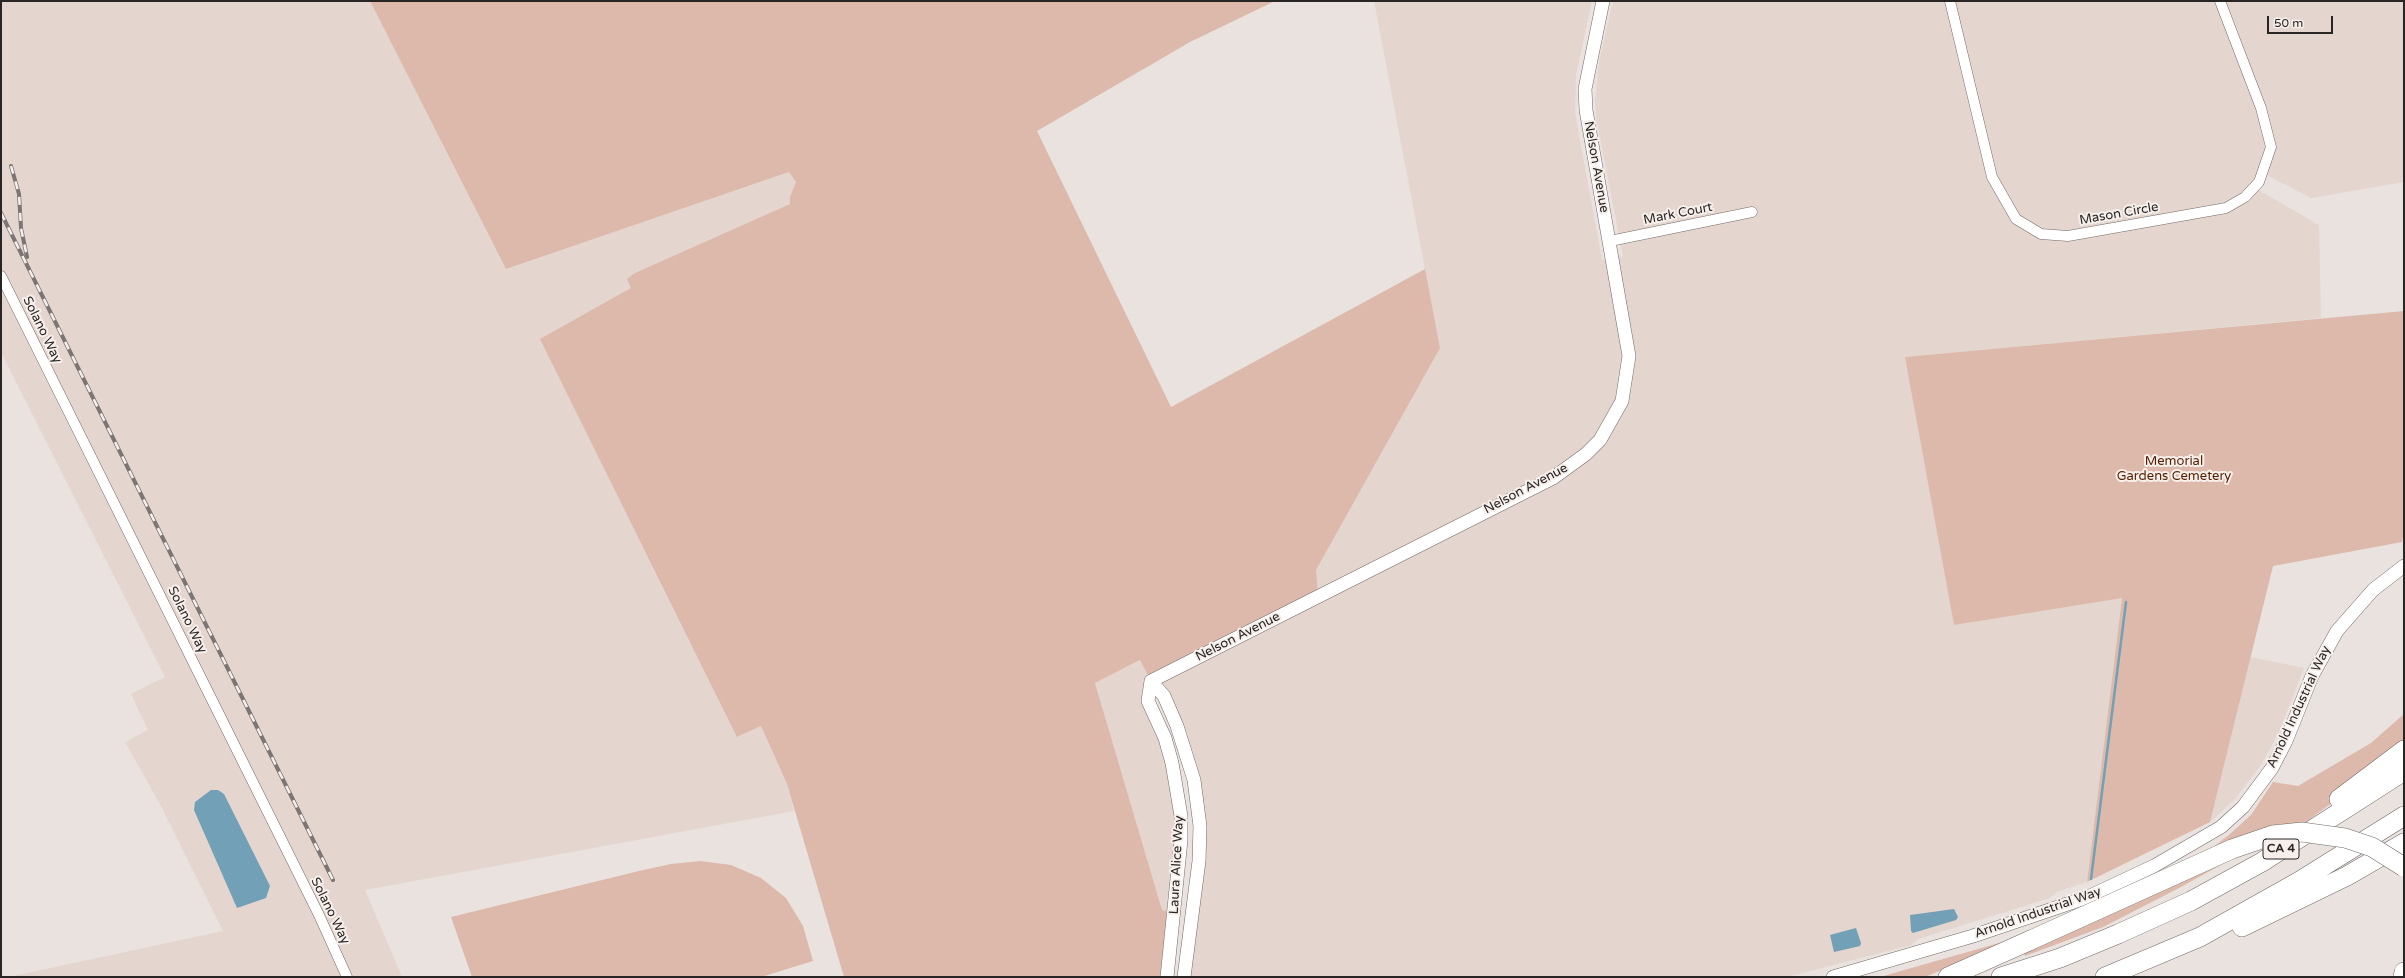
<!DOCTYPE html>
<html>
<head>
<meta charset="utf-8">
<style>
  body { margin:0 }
  #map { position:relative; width:2405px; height:978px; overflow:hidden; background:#e9e2de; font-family:"Varela Round",sans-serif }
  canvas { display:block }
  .frame { position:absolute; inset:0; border:2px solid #282524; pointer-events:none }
  .scale { position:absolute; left:2267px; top:16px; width:66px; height:18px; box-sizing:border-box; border:2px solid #282524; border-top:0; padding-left:5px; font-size:12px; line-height:14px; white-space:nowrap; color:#282524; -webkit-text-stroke:3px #f6efeb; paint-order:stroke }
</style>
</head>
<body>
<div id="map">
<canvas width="2405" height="978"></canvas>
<div class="frame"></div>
<div class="scale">50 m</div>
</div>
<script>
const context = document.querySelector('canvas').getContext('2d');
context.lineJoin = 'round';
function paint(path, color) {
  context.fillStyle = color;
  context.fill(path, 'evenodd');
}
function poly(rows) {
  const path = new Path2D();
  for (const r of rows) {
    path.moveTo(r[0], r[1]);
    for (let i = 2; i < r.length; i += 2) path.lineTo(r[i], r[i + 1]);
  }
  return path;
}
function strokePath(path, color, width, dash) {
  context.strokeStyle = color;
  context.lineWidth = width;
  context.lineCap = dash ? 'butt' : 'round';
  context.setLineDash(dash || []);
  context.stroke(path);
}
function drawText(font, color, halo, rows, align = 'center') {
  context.font = font + ' "Varela Round",sans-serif';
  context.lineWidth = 4;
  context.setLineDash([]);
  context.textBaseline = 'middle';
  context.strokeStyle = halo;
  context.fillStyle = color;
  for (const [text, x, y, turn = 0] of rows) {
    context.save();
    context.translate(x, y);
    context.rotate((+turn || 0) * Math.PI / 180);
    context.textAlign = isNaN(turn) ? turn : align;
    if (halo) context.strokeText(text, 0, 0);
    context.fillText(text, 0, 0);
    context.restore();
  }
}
paint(poly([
  [1,1,370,1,506,269,789,172,796,182,790,197,790,204,635,273,631,288,738,737,761,726,787,784,794,811,365,890,402,977,9,977,223,931,160,804,125,742,148,730,131,694,165,677,1,352],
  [1374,1,1592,1,1576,75,1575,113,1602,260,1623,256,1597,122,1595,101,1599,62,1613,1,2404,1,2404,182,2311,198,2263,173,2255,188,2319,225,2321,318,1906,357,1954,625,2122,597,2087,882,2056,892,2050,898,1918,939,1911,945,1787,977,1184,977,1196,887,1194,780,1152,682,1148,701,1178,791,1175,913,1162,910,1095,683,1141,660,1151,681,1316,570,1440,348],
  [2250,657,2304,668,2279,732,2261,765,2235,799,2210,822]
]), '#e4d5ce');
paint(poly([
  [370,1,1275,1,1190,42,1037,131,1171,407,1425,269,1440,348,1316,570,1318,596,1151,681,1140,660,1095,683,1162,910,1175,913,1167,977,844,977,787,784,761,726,737,737,540,339,631,288,627,279,635,273,790,204,790,197,796,182,789,172,506,269],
  [2404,311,2404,531,2402,542,2273,566,2210,822,2087,882,2122,598,1954,625,1905,357],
  [2404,714,2404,750,2292,832,2271,837,2181,887,2103,927,2025,956,2022,949,2207,852,2230,834,2251,815,2273,782,2298,786,2371,743],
  [700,861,731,865,761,878,786,898,803,926,813,961,761,977,472,977,451,917,639,871,671,864],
  [2020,937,1925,977,1880,977]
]), '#dcb9aa');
paint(poly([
  [211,790,218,790,224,794,270,886,266,898,237,908,194,810,195,802],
  [1954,909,1958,917,1956,920,1913,933,1911,931,1910,915],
  [1856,928,1861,943,1860,946,1834,952,1830,935]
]), '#72a0b6');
strokePath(poly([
  [2091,879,2126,602]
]), '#72a0b6', 2.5);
const minor = poly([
  [1950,1,1992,177,2016,219,2041,234,2068,236,2226,208,2245,197,2259,182,2271,147,2261,108,2220,1],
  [1610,241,1752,212],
  [1,276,319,915,347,977]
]);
const tertiary = poly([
  [1151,681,1553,478,1586,454,1600,440,1622,401,1629,356,1586,110,1585,89,1603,1],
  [1151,681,1164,696,1177,726,1194,780,1200,826,1199,861,1184,977],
  [1151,681,1148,701,1165,738,1172,763,1181,816,1181,840,1167,977],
  [1833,977,1973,936,2088,897,2154,866,2221,827,2243,807,2272,768,2286,741,2312,676,2337,631,2373,590,2404,566]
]);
const motorway = poly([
  [2339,799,2404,750],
  [2242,927,2347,876,2404,843],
  [1948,977,2031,940],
  [2001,977,2060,958,2118,934,2191,901,2262,862,2404,771],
  [2105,977,2200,937,2298,882,2404,816],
  [2403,977,2404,972]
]);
strokePath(minor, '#726b68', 11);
strokePath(tertiary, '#726b68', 14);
strokePath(motorway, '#726b68', 20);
strokePath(minor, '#fff', 10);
strokePath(tertiary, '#fff', 13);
strokePath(motorway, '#fff', 19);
const rail = poly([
  [11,166,19,194,21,228,27,257],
  [1,213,333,880]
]);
strokePath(rail, '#7b7674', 4);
strokePath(rail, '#f6efeb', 2.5, [8]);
const motorwayBridge = poly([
  [2031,940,2232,849,2273,835,2302,832,2345,838,2372,847,2404,867]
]);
strokePath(motorwayBridge, '#726b68', 20, []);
strokePath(motorwayBridge, '#fff', 19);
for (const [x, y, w] of [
  [2281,849,36]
]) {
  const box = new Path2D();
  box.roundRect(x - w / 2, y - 10, w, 20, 3);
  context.fillStyle = '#f6efeb';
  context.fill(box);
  strokePath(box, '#282524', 1);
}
drawText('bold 12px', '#282524', null, [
  ["CA 4",2281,849]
]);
drawText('13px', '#282524', '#f6efeb', [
  ["Nelson Avenue",1596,167,80],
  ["Mark Court",1678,214,-11],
  ["Mason Circle",2119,214,-10],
  ["Solano Way",42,330,64],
  ["Nelson Avenue",1526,489,-28],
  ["Solano Way",187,620,64],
  ["Nelson Avenue",1238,637,-27],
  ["Arnold Industrial Way",2299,707,-65],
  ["Laura Alice Way",1177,865,-87],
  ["Solano Way",330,911,64],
  ["Arnold Industrial Way",2038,913,-19]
]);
drawText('13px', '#531e00', '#f6efeb', [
  ["Memorial",2174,462],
  ["Gardens Cemetery",2174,477]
]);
</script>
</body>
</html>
